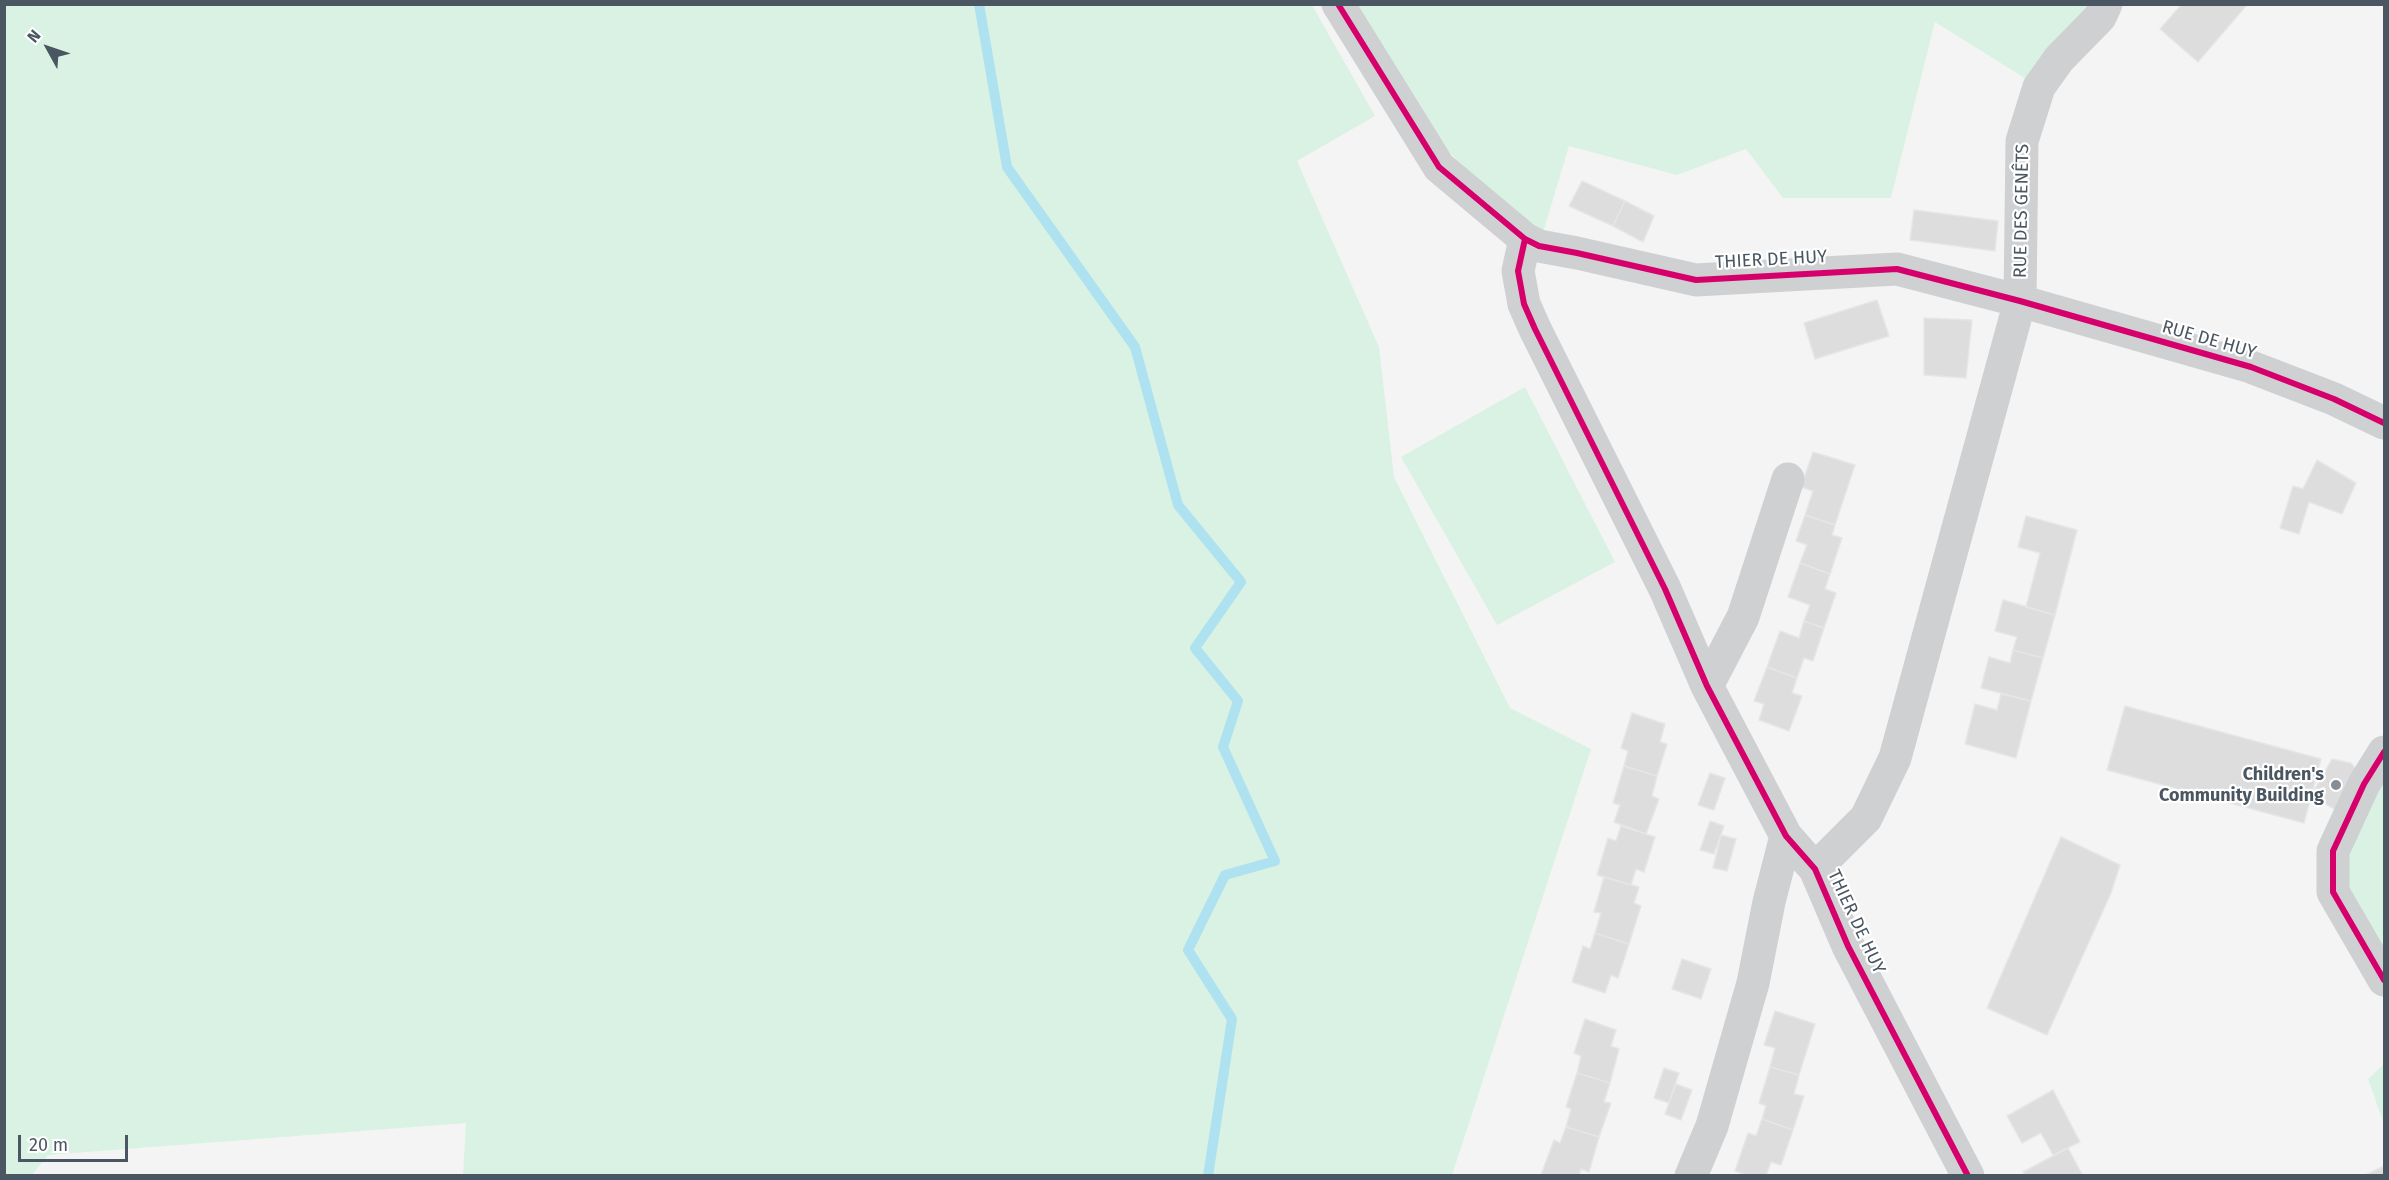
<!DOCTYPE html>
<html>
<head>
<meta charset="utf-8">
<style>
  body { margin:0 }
  #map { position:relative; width:2389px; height:1180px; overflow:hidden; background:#f4f4f4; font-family:"Fira Sans",sans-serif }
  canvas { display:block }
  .frame { position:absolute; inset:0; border:6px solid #4a5661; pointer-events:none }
  .north { position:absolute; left:18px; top:18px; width:60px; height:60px; -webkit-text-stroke:4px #fff; paint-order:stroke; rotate:310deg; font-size:16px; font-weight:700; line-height:24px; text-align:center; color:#4a5661 }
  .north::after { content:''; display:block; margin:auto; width:21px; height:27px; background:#4a5661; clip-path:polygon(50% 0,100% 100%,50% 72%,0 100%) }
  .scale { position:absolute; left:18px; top:1135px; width:110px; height:27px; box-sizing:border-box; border:3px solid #4a5661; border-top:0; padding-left:8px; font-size:18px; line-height:21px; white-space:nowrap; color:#4a5661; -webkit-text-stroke:4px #fff; paint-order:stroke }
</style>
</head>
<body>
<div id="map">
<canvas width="2389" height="1180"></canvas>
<div class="frame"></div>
<div class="north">N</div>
<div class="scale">20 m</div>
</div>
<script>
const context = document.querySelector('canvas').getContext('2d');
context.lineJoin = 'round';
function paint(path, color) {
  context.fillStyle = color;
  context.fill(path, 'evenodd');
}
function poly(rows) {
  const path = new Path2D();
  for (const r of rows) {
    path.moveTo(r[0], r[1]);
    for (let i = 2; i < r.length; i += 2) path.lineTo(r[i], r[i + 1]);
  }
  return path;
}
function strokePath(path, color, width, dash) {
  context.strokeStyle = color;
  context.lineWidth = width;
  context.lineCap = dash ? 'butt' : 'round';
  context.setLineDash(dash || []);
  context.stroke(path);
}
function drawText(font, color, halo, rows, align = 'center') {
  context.font = font + ' "Fira Sans",sans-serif';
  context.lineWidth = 4.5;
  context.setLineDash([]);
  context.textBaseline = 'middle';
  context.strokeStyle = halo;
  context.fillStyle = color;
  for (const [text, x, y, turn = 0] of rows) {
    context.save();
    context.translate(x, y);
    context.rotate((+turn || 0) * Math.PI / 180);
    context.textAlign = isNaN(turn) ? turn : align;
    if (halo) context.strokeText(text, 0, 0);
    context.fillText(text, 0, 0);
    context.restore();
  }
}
paint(poly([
  [4,5,1312,5,1375,116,1297,161,1379,347,1394,477,1510,708,1591,749,1452,1175,463,1175,466,1123,48,1155,32,1175,5,1175],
  [1338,5,2105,5,2039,87,1935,22,1891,198,1783,198,1746,149,1677,175,1569,146,1539,246,1394,94],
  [1525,387,1615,562,1497,625,1401,457],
  [2384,752,2384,964,2333,892],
  [2384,1064,2384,1124,2368,1079]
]), '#d9f2e3');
strokePath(poly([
  [979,4,1007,167,1135,347,1178,505,1241,582,1195,648,1238,701,1223,747,1275,861,1225,875,1188,950,1232,1019,1208,1176]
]), '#aee2f0', 10);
const building = poly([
  [2182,4,2245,4,2246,6,2198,62,2160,29,2182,4],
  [1582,181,1625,201,1613,226,1569,206,1582,181],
  [1625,201,1654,216,1643,242,1613,226,1625,201],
  [1914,210,1998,221,1995,251,1910,240,1914,210],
  [1877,300,1889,336,1815,359,1804,323,1877,300],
  [1924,318,1972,320,1966,378,1924,375,1924,318],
  [1813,452,1855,465,1835,525,1805,515,1813,491,1801,487,1813,452],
  [2317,460,2356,483,2342,514,2309,502,2299,534,2280,528,2293,486,2303,489,2317,460],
  [1805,515,1835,525,1832,535,1842,538,1830,574,1800,563,1807,545,1796,541,1805,515],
  [2026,516,2077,530,2055,615,2026,607,2040,553,2018,547,2026,516],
  [1800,563,1830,574,1825,589,1836,593,1824,628,1804,621,1810,605,1788,597,1800,563],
  [2003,600,2055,615,2043,658,2013,650,2017,637,1995,631,2003,600],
  [1804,621,1824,628,1813,661,1804,658,1797,678,1767,667,1780,631,1799,638,1804,621],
  [2013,650,2043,658,2031,701,1981,688,1989,657,2010,663,2013,650],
  [1767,667,1797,678,1792,693,1802,696,1789,731,1759,720,1764,704,1754,701,1767,667],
  [2001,694,2031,701,2016,758,1965,744,1975,704,1997,710,2001,694],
  [2125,706,2321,759,2304,823,2107,770,2125,706],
  [1632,713,1665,724,1660,742,1667,744,1657,776,1624,766,1628,751,1621,748,1632,713],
  [2332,759,2351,763,2361,775,2340,812,2311,796,2332,759],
  [1624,766,1657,776,1652,796,1659,799,1646,834,1614,822,1620,805,1613,803,1624,766],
  [1710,773,1725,778,1714,810,1698,805,1710,773],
  [1710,821,1724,826,1714,854,1700,850,1710,821],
  [1621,826,1655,837,1644,872,1636,869,1631,885,1597,875,1608,838,1616,841,1621,826],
  [1721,835,1736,839,1727,871,1713,868,1721,835],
  [2061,837,2120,865,2111,893,2047,1035,1987,1008,2061,837],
  [1604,877,1639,887,1634,903,1641,906,1629,944,1595,933,1601,913,1594,912,1604,877],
  [1595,933,1629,944,1618,978,1611,975,1605,993,1572,982,1583,946,1590,949,1595,933],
  [1682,959,1711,969,1701,999,1672,989,1682,959],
  [1775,1011,1815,1024,1799,1075,1770,1067,1775,1048,1764,1045,1775,1011],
  [1585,1019,1616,1030,1611,1046,1619,1049,1610,1083,1577,1073,1581,1056,1574,1053,1585,1019],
  [1770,1067,1799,1075,1794,1094,1804,1096,1793,1130,1762,1119,1766,1106,1759,1103,1770,1067],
  [1664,1068,1679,1073,1669,1103,1654,1098,1664,1068],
  [1577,1073,1610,1083,1604,1102,1611,1103,1599,1137,1566,1127,1571,1109,1566,1107,1577,1073],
  [1676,1084,1692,1090,1681,1120,1665,1114,1676,1084],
  [2053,1090,2080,1142,2053,1155,2041,1133,2022,1143,2007,1116,2053,1090],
  [1762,1119,1793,1130,1781,1165,1771,1162,1766,1176,1749,1176,1735,1171,1748,1133,1756,1136,1762,1119],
  [1566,1127,1599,1137,1589,1172,1581,1169,1579,1176,1541,1175,1554,1140,1560,1143,1566,1127],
  [2068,1148,2083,1176,2025,1176,2023,1172,2068,1148],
  [2384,1166,2384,1176,2363,1176,2384,1166]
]);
paint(building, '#ddddde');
strokePath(building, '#e5e6e7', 1.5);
strokePath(poly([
  [1338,4,1439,167,1525,239,1539,246,1577,253,1696,280,1897,269,2020,301,2251,367,2334,399,2384,423],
  [1525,239,1518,271,1524,304,1535,329,1665,589,1707,686,1786,836,1815,869,1848,946,1968,1176],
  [1707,686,1743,617,1788,479],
  [2384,752,2364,784,2333,851,2333,892,2384,980],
  [1815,869,1866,818,1895,758,2020,301,2022,141,2039,87,2059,59,2100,17,2106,4],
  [1691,1176,1712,1126,1753,983,1769,902,1786,836]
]), '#ced0d2', 33);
strokePath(poly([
  [1338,4,1439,167,1525,239,1539,246,1577,253,1696,280,1897,269,2020,301,2251,367,2334,399,2384,423],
  [1525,239,1518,271,1524,304,1535,329,1665,589,1707,686,1786,836,1815,869,1848,946,1968,1176],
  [2384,752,2364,784,2333,851,2333,892,2384,980]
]), '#d6006c', 6);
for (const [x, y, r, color] of [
  [2336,785,6,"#868d94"]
]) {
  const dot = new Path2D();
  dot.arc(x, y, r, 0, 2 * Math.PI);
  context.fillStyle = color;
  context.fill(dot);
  strokePath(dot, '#fff', 2);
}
drawText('18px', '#4a5661', '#fff', [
  ["RUE DES GENÊTS",2022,211,-89],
  ["THIER DE HUY",1771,260,-3],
  ["RUE DE HUY",2209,340,16],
  ["THIER DE HUY",1856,922,65]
]);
drawText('bold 18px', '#4a5661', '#fff', [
  ["Children's",2324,775],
  ["Community Building",2324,796]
], 'right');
</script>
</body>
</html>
